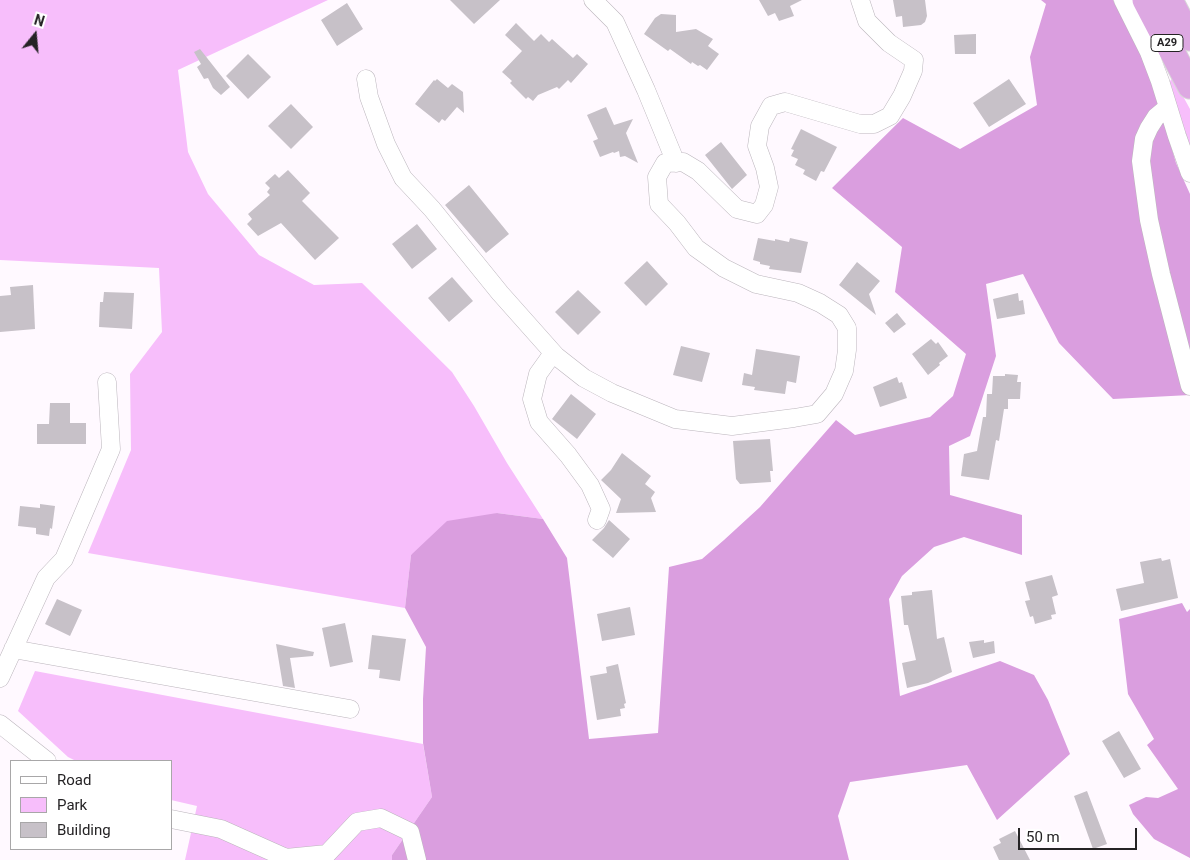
<!DOCTYPE html>
<html>
<head>
<meta charset="utf-8">
<style>
  body { margin:0 }
  #map { position:relative; width:1190px; height:860px; overflow:hidden; background:#fff9ff; font-family:Roboto,sans-serif }
  canvas { display:block }
  .legend { position:absolute; left:10px; top:760px; width:162px; height:90px; box-sizing:border-box; background:#fff; border:1px solid #a8a7a8; margin:0; padding:6px 9px; list-style:none; font-size:15px; color:#252325 }
  .legend li { display:flex; align-items:center; gap:10px; height:25px }
  .legend b { width:25px; border:1px solid #a8a7a8 }
  .north { position:absolute; left:10px; top:10px; width:50px; height:50px; -webkit-text-stroke:4px #fff; paint-order:stroke; rotate:17deg; font-size:14px; font-weight:700; line-height:20px; text-align:center; color:#252325 }
  .north::after { content:''; display:block; margin:auto; width:18px; height:22px; background:#252325; clip-path:polygon(50% 0,100% 100%,50% 72%,0 100%) }
  .scale { position:absolute; left:1018px; top:828px; width:119px; height:22px; box-sizing:border-box; border:2px solid #252325; border-top:0; padding-left:6px; font-size:15px; line-height:18px; white-space:nowrap; color:#252325; -webkit-text-stroke:4px #fff; paint-order:stroke }
</style>
</head>
<body>
<div id="map">
<canvas width="1190" height="860"></canvas>
<ul class="legend">
<li><b style="height:6px;background:#fff"></b>Road</li>
<li><b style="height:14px;background:#f7befb"></b>Park</li>
<li><b style="height:14px;background:#c7c1c8"></b>Building</li>
</ul>
<div class="north">N</div>
<div class="scale">50 m</div>
</div>
<script>
const context = document.querySelector('canvas').getContext('2d');
context.lineJoin = 'round';
function paint(path, color) {
  context.fillStyle = color;
  context.fill(path, 'evenodd');
}
function poly(rows) {
  const path = new Path2D();
  for (const r of rows) {
    path.moveTo(r[0], r[1]);
    for (let i = 2; i < r.length; i += 2) path.lineTo(r[i], r[i + 1]);
  }
  return path;
}
function strokePath(path, color, width, dash) {
  context.strokeStyle = color;
  context.lineWidth = width;
  context.lineCap = dash ? 'butt' : 'round';
  context.setLineDash(dash || []);
  context.stroke(path);
}
function drawText(font, color, halo, rows, align = 'center') {
  context.font = font + ' Roboto,sans-serif';
  context.lineWidth = 4;
  context.setLineDash([]);
  context.textBaseline = 'middle';
  context.strokeStyle = halo;
  context.fillStyle = color;
  for (const [text, x, y, turn = 0] of rows) {
    context.save();
    context.translate(x, y);
    context.rotate((+turn || 0) * Math.PI / 180);
    context.textAlign = isNaN(turn) ? turn : align;
    if (halo) context.strokeText(text, 0, 0);
    context.fillText(text, 0, 0);
    context.restore();
  }
}
paint(poly([
  [0,0,328,0,178,70,188,152,208,194,259,255,314,285,362,283,452,372,474,406,507,463,543,519,497,513,411,555,405,608,88,553,131,450,130,374,162,332,159,268,0,260],
  [1173,78,1190,109,1190,154,1169,82],
  [35,671,423,744,432,797,392,855,392,860,185,860,197,806,171,800,171,761,76,761,68,757,18,711]
]), '#f7befb');
paint(poly([
  [1041,0,1113,0,1147,63,1176,163,1190,194,1190,395,1113,399,1059,343,1023,274,986,284,996,356,970,436,949,446,950,495,1022,515,1022,555,964,537,934,547,902,576,889,599,900,696,1000,661,1034,675,1048,700,1070,754,997,820,967,765,850,782,838,816,849,860,392,860,392,855,432,797,423,743,423,699,426,647,405,608,411,555,447,521,497,513,543,519,567,558,589,739,658,733,669,567,702,559,724,540,760,507,836,420,855,435,930,417,953,396,966,354,895,292,902,247,832,188,903,118,960,149,1037,105,1030,57,1046,4],
  [1182,603,1187,612,1190,609,1190,858,1154,839,1133,814,1129,805,1146,797,1158,798,1178,789,1147,745,1154,739,1128,694,1119,619]
]), '#da9edf');
paint(poly([
  [450,0,500,0,474,24],
  [759,0,802,0,790,6,794,16,779,21,775,13,768,16],
  [893,0,925,0,927,16,925,22,921,25,903,27,902,16,896,17],
  [347,3,363,29,337,46,321,20],
  [661,14,676,15,676,32,696,29,713,39,708,46,719,54,707,70,700,65,698,66,692,62,691,64,670,49,668,51,644,34,655,18],
  [516,23,534,41,541,34,549,42,552,39,573,58,577,54,588,64,571,83,568,80,559,89,557,87,538,95,533,101,528,97,526,99,510,83,512,81,502,72,522,51,505,35],
  [976,34,976,54,955,54,954,35],
  [200,49,230,87,221,95,213,88,208,78,204,79,197,67,201,64,194,52],
  [248,54,271,77,248,99,226,76],
  [437,79,448,88,452,84,463,92,464,113,457,107,445,121,442,119,439,123,415,104,434,80,435,81],
  [1009,79,1026,104,989,127,973,103],
  [291,104,313,127,291,149,268,126],
  [606,107,614,125,633,119,626,133,638,163,625,156,620,157,619,151,614,153,613,152,600,157,593,141,598,139,587,115],
  [801,129,837,147,824,172,821,171,816,181,803,174,805,170,795,165,798,159,791,156,794,150,791,149],
  [721,142,747,175,732,189,705,155],
  [288,170,310,193,302,201,339,238,315,260,281,223,258,236,247,224,252,219,248,214,270,195,267,192,270,188,265,183,275,174,279,178],
  [469,185,509,234,486,253,445,205],
  [417,224,437,249,412,269,392,244],
  [758,238,775,241,775,239,789,242,790,238,808,242,801,273,769,269,770,266,760,264,760,262,753,260],
  [647,261,668,284,646,306,624,283],
  [857,262,880,281,869,294,876,315,839,285],
  [452,277,473,301,449,322,428,298],
  [33,285,35,329,0,332,0,296,11,295,10,287],
  [578,290,601,312,578,335,555,312],
  [104,292,134,293,132,329,99,327,100,302,103,302],
  [1018,293,1019,301,1023,300,1025,314,997,319,993,299],
  [897,313,906,324,894,333,885,323],
  [931,339,936,344,938,342,948,356,939,363,940,365,928,375,912,354],
  [681,346,710,353,702,382,673,375],
  [756,349,800,356,796,383,787,381,785,394,754,390,755,387,742,385,744,373,752,375],
  [1005,374,1018,375,1017,382,1021,382,1020,399,1008,399,1008,409,1004,409,999,441,996,440,989,480,961,476,964,454,977,451,983,417,986,417,987,394,992,394,993,376,1005,376],
  [897,377,899,383,902,382,907,398,880,407,873,387],
  [571,394,596,414,577,439,552,419],
  [50,403,70,403,70,423,86,423,86,444,37,444,37,424,49,424],
  [770,439,773,471,770,471,771,482,740,484,736,479,733,441],
  [622,453,651,476,645,484,655,492,651,498,656,512,616,513,621,499,601,480,611,470],
  [40,504,55,506,52,529,50,528,49,536,36,534,36,528,18,526,20,506,40,508],
  [609,520,630,539,613,558,592,540,604,528],
  [1161,558,1162,561,1170,559,1178,598,1121,611,1116,589,1144,583,1140,562],
  [1052,575,1058,595,1052,597,1056,614,1051,615,1052,619,1035,624,1033,616,1030,617,1025,601,1030,600,1025,582],
  [932,590,937,639,944,637,952,672,928,683,907,688,902,663,916,660,908,625,904,625,901,596,912,595,912,592],
  [57,599,82,610,70,636,45,624],
  [630,607,635,635,602,641,597,614],
  [345,623,353,662,330,667,322,628],
  [372,635,406,639,400,681,379,678,380,670,368,669],
  [984,640,984,643,994,641,995,653,973,658,969,642],
  [276,644,314,652,313,656,290,658,295,688,283,686],
  [618,664,626,703,624,704,625,708,620,709,621,716,597,720,590,676,607,673,606,667],
  [1119,731,1141,769,1124,778,1102,741],
  [1087,791,1107,844,1093,849,1074,796],
  [1015,831,1030,860,999,860,993,847,1001,843,999,839]
]), '#c7c1c8');
const minor = poly([
  [593,0,615,22,646,90,676,163],
  [1123,0,1149,52,1160,81,1177,136,1190,173],
  [366,79,369,97,386,144,403,178,432,209,500,293,556,356,584,378,612,393,675,419,732,426,794,418,817,414,834,394,844,371,847,350,847,328,839,315,820,303,798,293,756,284,724,268,696,248,677,223,659,204,657,177,665,163,683,162,698,171,737,209,757,214,764,205,769,187,765,168,757,146,760,126,771,106,785,102,860,124,874,124,890,116,902,96,913,71,914,60,889,43,867,21,860,0],
  [1168,107,1156,117,1149,128,1144,139,1141,161,1149,220,1161,274,1190,386],
  [553,353,538,374,532,399,539,422,568,455,590,485,601,509,597,520],
  [13,649,350,709],
  [0,678,46,578,64,559,111,449,107,382],
  [0,724,47,761],
  [171,819,221,829,286,858,327,854,357,822,381,818,410,832,417,860]
]);
const highway = poly([
  [1145,0,1190,86],
  [1170,0,1190,38]
]);
strokePath(minor, '#bbb5bc', 19);
strokePath(highway, '#d8d7d8', 27);
strokePath(minor, '#fff', 18);
strokePath(highway, '#dda8e2', 25);
for (const [x, y, w] of [
  [1167,43,32]
]) {
  const box = new Path2D();
  box.roundRect(x - w / 2, y - 8.5, w, 17, 4);
  context.fillStyle = '#fff';
  context.fill(box);
  strokePath(box, '#252325', 1);
}
drawText('bold 11px', '#252325', null, [
  ["A29",1167,43]
]);
</script>
</body>
</html>
